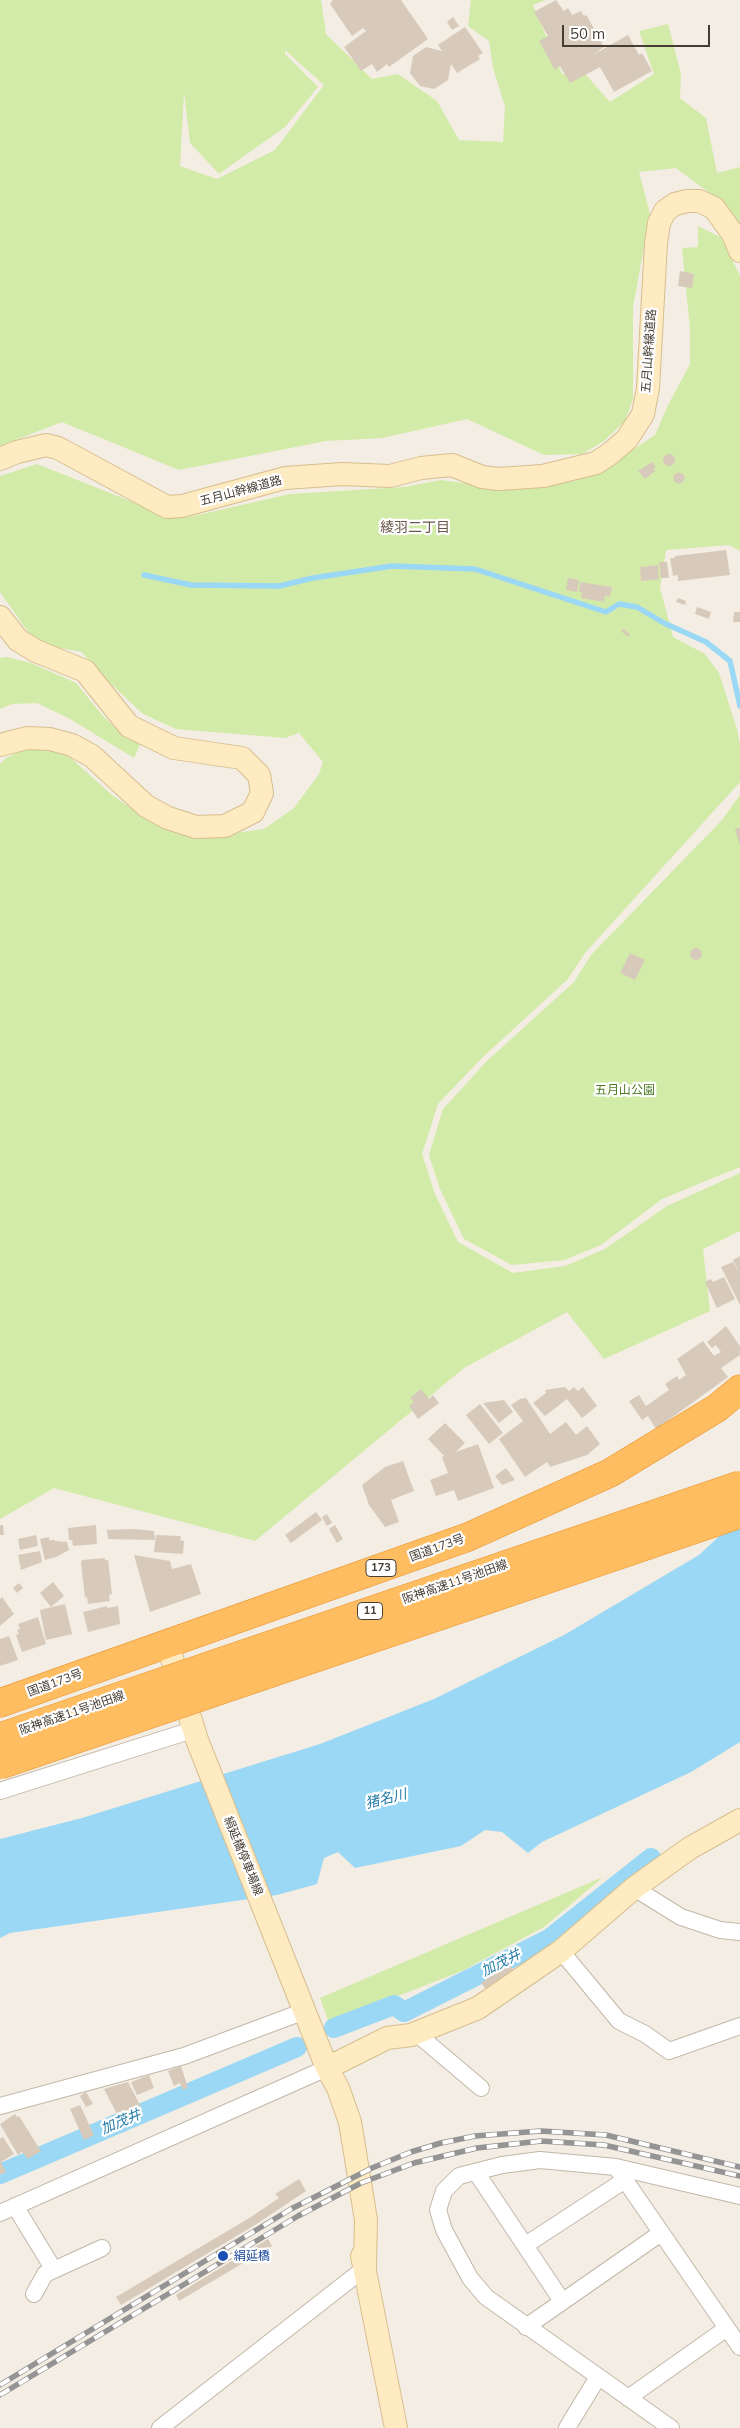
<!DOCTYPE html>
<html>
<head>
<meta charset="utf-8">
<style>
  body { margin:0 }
  #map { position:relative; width:740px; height:2428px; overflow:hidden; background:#f3ede3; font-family:Mulish,sans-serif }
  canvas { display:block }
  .scale { position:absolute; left:562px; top:25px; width:148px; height:22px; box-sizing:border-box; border:2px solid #453c33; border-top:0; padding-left:6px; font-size:15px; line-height:18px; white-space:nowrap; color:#453c33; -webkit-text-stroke:4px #fff; paint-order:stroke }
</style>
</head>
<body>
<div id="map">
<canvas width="740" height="2428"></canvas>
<div class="scale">50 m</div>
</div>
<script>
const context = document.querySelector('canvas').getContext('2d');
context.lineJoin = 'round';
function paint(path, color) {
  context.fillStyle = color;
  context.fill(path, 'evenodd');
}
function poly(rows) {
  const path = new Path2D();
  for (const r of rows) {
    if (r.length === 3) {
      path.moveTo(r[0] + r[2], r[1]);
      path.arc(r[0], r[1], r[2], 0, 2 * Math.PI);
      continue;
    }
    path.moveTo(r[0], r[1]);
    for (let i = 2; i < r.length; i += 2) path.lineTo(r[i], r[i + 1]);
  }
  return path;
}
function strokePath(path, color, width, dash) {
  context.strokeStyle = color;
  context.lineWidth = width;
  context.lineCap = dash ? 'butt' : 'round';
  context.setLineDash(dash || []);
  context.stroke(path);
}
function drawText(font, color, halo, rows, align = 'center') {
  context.font = font + ' Mulish,"Noto Sans JP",sans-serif';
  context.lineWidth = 4.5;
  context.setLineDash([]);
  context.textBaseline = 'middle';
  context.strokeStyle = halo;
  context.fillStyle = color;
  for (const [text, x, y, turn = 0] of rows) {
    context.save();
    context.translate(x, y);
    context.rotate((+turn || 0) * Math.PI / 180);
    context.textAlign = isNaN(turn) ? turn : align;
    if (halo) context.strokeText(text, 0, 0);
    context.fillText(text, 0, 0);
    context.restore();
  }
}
paint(poly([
  [0,0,321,0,326,34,372,79,398,74,437,101,459,140,503,142,505,107,493,68,489,41,468,26,471,0,546,0,533,5,562,74,586,75,610,102,654,74,639,31,668,24,681,74,680,98,706,118,717,173,740,167,740,233,720,201,676,168,639,172,650,214,633,307,633,399,625,421,604,441,582,454,544,455,467,419,382,438,326,441,179,470,62,422,0,446],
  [286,46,286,51,324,85,275,150,217,179,180,166,184,92,190,143,219,174,285,127,318,87,285,54],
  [698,226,722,238,740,276,740,551,729,545,666,550,660,588,673,637,705,654,719,673,737,729,740,745,740,782,585,953,568,979,482,1058,438,1104,422,1154,435,1194,458,1242,513,1273,565,1266,605,1249,667,1206,740,1173,740,1231,703,1249,710,1311,604,1359,567,1312,464,1368,255,1541,54,1488,0,1519,0,764,6,758,34,744,64,752,112,795,146,818,228,834,264,829,294,808,319,774,323,762,299,733,285,738,176,729,143,714,97,671,82,652,59,648,33,639,0,592,0,476,37,464,168,516,189,517,290,494,404,487,441,480,500,488,575,481,610,465,655,435,668,405,690,364,690,329,682,248,698,247],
  [7,657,31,663,76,683,103,716,128,739,141,742,134,758,70,719,37,703,12,704,0,709,0,658],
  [740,795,740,1167,662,1199,601,1245,564,1260,512,1265,464,1239,440,1189,429,1155,443,1109,487,1061,574,982,591,955,722,820],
  [603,1877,544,1927,462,1971,329,2023,320,1998]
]), '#d3eba8');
paint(poly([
  [740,1517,740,1742,691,1772,542,1842,528,1853,502,1832,485,1830,461,1846,355,1868,338,1852,324,1858,317,1884,277,1895,10,1933,0,1938,0,1839,82,1818,320,1744,434,1699,564,1635,699,1555]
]), '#9ad8f5');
strokePath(poly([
  [144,575,191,585,279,586,313,578,392,566,475,569,606,612,619,604,637,607,664,623,706,642,730,661,740,706]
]), '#9ad8f5', 5.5);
strokePath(poly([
  [334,2028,394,2005,404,2012,549,1939,651,1858],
  [0,2174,297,2047]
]), '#9ad8f5', 20);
paint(poly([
  [333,0,401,0,428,39,389,67,387,64,377,72,372,64,361,71,344,47,366,31,363,28,352,36,330,4],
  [556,0,564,11,568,8,572,15,581,11,583,15,587,16,604,47,593,55,628,35,639,55,642,53,652,71,614,92,600,67,570,83,560,66,555,70,539,41,548,36,534,12],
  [453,17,459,26,452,30,447,22],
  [465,27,483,53,478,56,480,59,457,73,451,64,448,80,434,89,420,86,410,73,413,56,426,47,442,51,438,45],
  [680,271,694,274,692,288,678,286],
  [669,460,6],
  [652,462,656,467,654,469,655,471,645,479,638,471],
  [679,478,5.5],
  [726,550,730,575,678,581,678,575,673,576,670,558,675,558,675,556],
  [659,562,667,562,669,578,661,578],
  [658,565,659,579,641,581,640,567],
  [568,578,579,580,577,592,566,590],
  [580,582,612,587,610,597,605,596,604,602,581,598,582,592,579,592],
  [678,598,686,601,685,605,676,602],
  [697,607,711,612,709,619,695,614],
  [734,612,740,612,740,622,733,622],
  [623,629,630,634,628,637,621,631],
  [740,827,740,843,739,843,735,829],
  [696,954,6],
  [630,953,645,960,635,980,620,973],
  [740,1256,740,1274,733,1260],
  [733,1262,740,1274,740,1305,721,1267],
  [724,1277,735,1299,717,1308,705,1282,711,1279,713,1282],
  [726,1326,740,1346,740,1355,721,1368,728,1377,656,1429,648,1416,642,1420,629,1401,639,1395,646,1406,669,1390,665,1384,677,1376,679,1380,686,1375,677,1359,703,1341,714,1356,721,1352,716,1345,712,1348,707,1342],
  [565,1387,569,1391,574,1387,578,1391,583,1387,597,1406,582,1418,567,1399,545,1416,533,1403,546,1393,545,1390],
  [421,1389,429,1399,433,1395,439,1403,418,1419,409,1406,414,1402,410,1398],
  [526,1398,550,1434,566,1422,576,1435,587,1426,600,1444,587,1455,550,1467,547,1462,525,1477,499,1439,523,1421,511,1405,520,1399],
  [504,1400,513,1412,499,1423,483,1403],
  [480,1404,503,1433,489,1444,466,1415],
  [445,1423,465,1443,456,1452,478,1444,494,1488,458,1501,454,1490,436,1496,430,1480,448,1473,442,1457,444,1456,428,1439],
  [403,1461,414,1491,391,1500,399,1522,385,1527,369,1505,362,1485,385,1467],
  [506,1468,515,1480,502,1485,495,1476],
  [316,1512,322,1520,291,1543,285,1535],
  [327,1514,332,1523,327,1526,322,1517],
  [0,1525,3,1525,4,1535,0,1535],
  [96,1525,97,1544,73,1546,72,1540,69,1540,68,1528],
  [335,1525,343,1539,337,1543,329,1529],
  [133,1529,154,1531,155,1540,108,1539,107,1530],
  [36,1535,38,1546,20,1550,18,1539],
  [156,1535,181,1536,180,1540,184,1541,183,1554,154,1552],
  [49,1537,49,1540,55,1540,55,1541,67,1542,69,1550,56,1557,45,1560,40,1539],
  [40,1551,42,1562,21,1570,18,1555],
  [134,1555,170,1561,172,1569,191,1564,201,1594,150,1612],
  [105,1558,105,1560,108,1560,112,1594,109,1595,110,1601,88,1604,87,1597,85,1598,81,1563,82,1560],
  [53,1582,64,1596,51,1607,40,1593],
  [19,1583,23,1588,17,1593,13,1588],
  [2,1597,14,1614,0,1626,0,1599],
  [65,1604,72,1634,46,1640,40,1610],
  [107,1606,107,1608,118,1606,120,1624,88,1632,83,1612],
  [38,1617,46,1644,22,1652,16,1635,19,1634,17,1630,20,1629,18,1624],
  [9,1636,18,1660,0,1666,0,1639],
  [509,1963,515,1973,488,1992,481,1983],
  [181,2066,188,2088,183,2090,180,2083,174,2086,168,2071],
  [149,2075,154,2088,137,2095,131,2082],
  [128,2082,142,2109,120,2120,104,2089],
  [86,2092,93,2104,86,2107,80,2096],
  [80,2105,94,2135,84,2140,70,2109],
  [15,2114,17,2117,19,2116,41,2151,28,2159,22,2152,18,2155,0,2124],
  [3,2137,14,2154,1,2162,6,2172,0,2175,0,2139],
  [299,2179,306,2191,255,2225,121,2305,116,2297,251,2217,279,2198,275,2194],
  [268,2239,272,2246,179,2301,176,2295]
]), '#d8cabb');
const street = poly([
  [0,1791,183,1733],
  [634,1888,681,1917,720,1930,740,1932],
  [561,1951,619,2021,645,2034,669,2051,740,2026],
  [416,2033,481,2088],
  [0,2106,184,2056,305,2011],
  [616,2167,740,2347],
  [476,2172,562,2301],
  [15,2206,54,2270],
  [0,2213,327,2068],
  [527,2244,625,2180],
  [34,2294,45,2274,102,2248],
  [526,2327,661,2233],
  [628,2398,727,2328],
  [160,2428,365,2268],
  [567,2428,598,2377],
  [671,2428,486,2297,470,2278,444,2230,438,2210,444,2191,459,2176,502,2165,540,2160,616,2167,740,2196]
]);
const secondary = poly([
  [0,459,17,452,46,445,58,448,167,507,182,506,285,478,342,474,390,476,421,468,452,465,482,477,499,479,543,476,596,463,611,453,627,439,643,414,648,388,656,243,659,223,665,211,675,204,687,201,699,201,714,208,733,234,740,251],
  [0,617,18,640,36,651,85,671,129,726,174,748,242,758,259,775,262,793,253,812,225,826,196,827,168,818,146,806,92,756,72,745,50,739,27,738,0,745],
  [167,1642,197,1740,327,2068,338,2088,350,2122,366,2220,365,2268],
  [327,2068,387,2038,411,2035,478,2008,561,1951,634,1888,690,1848,740,1820],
  [362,2256,396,2428]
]);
const highway = poly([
  [0,1703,468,1537,610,1473,717,1408,740,1389]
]);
strokePath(street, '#c2b7a8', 18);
strokePath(secondary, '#d6be8f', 24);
strokePath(highway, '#e99127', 29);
strokePath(street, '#fff', 16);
strokePath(secondary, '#ffebc1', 22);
strokePath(highway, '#ffbd62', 28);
const rail = poly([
  [0,2385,291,2209,372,2168,411,2152,441,2143,475,2136,541,2131,606,2135,740,2167],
  [0,2395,298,2216,361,2183,414,2163,477,2148,541,2141,604,2145,740,2176]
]);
strokePath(rail, '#949494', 5.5);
strokePath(rail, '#fff', 4, [11]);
const highwayBridge = poly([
  [0,1737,740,1485],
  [0,1765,740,1514]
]);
strokePath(highwayBridge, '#e99127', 29, []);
strokePath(highwayBridge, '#ffbd62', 28);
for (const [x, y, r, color] of [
  [223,2256,6,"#1a4fb4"]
]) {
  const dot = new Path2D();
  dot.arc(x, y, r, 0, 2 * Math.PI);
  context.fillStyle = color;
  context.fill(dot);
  strokePath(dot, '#fff', 2);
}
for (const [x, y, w] of [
  [381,1568,30],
  [370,1611,25]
]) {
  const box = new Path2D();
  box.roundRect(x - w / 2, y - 8.5, w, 17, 4);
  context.fillStyle = '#fff';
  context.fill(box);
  strokePath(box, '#453c33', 1);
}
drawText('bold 11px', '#453c33', null, [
  ["173",381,1568],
  ["11",370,1611]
]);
drawText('12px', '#453c33', '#fff', [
  ["五月山幹線道路",649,351,-86],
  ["五月山幹線道路",241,491,-15],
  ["国道173号",437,1548,-20],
  ["阪神高速11号池田線",455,1582,-19],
  ["国道173号",55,1683,-20],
  ["阪神高速11号池田線",72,1713,-19],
  ["絹延橋停車場線",243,1856,68]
]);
drawText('12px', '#4c7b22', '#fff', [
  ["五月山公園",625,1090]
]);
drawText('12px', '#164399', '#fff', [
  ["絹延橋",234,2256]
], 'left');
drawText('14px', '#695949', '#fff', [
  ["綾羽二丁目",415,528]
]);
drawText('italic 14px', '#237ba7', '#fff', [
  ["猪名川",386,1799,-14],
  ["加茂井",501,1963,-27],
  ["加茂井",121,2122,-23]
]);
</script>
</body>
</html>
